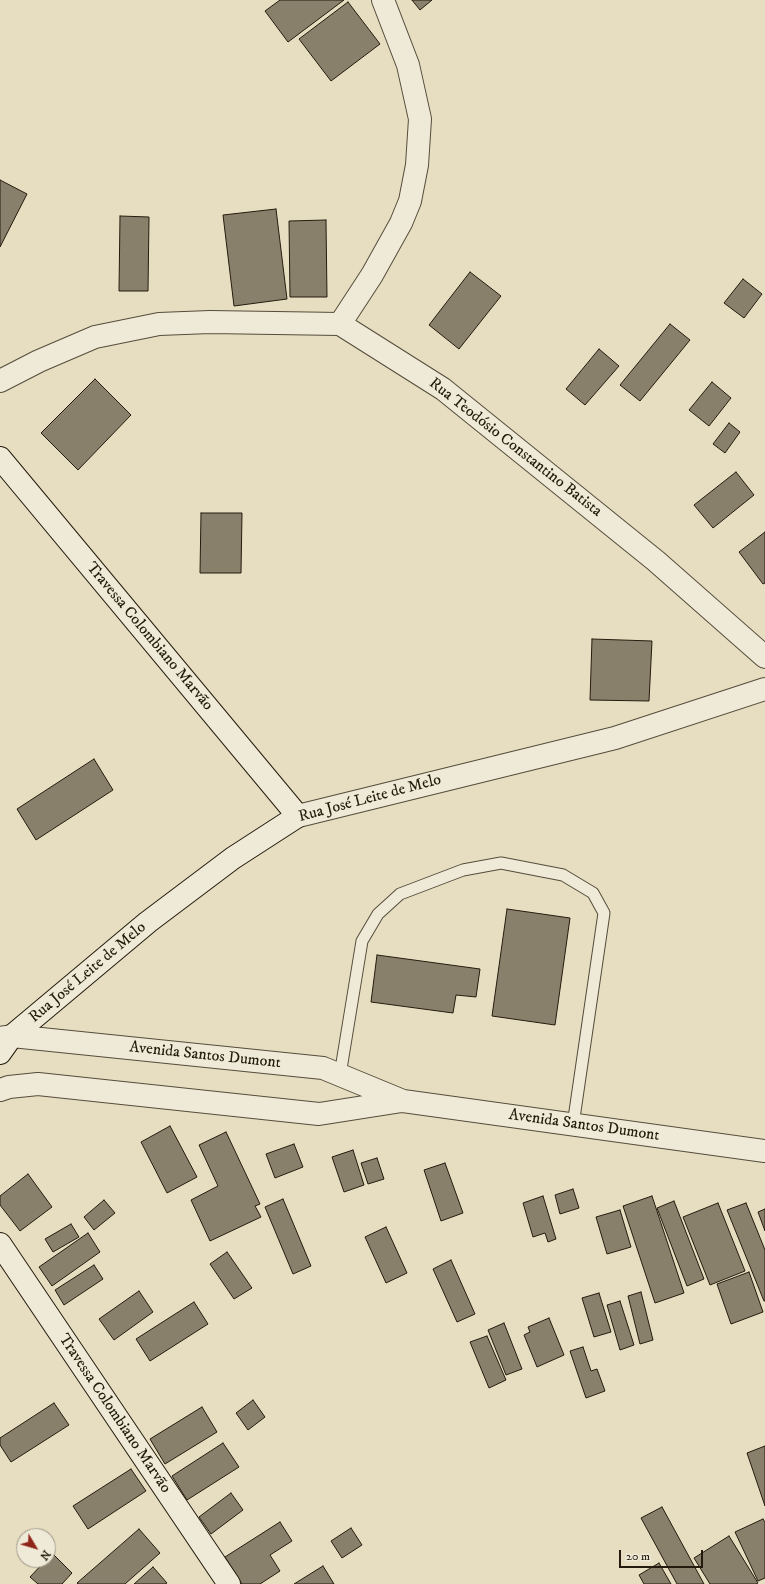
<!DOCTYPE html>
<html>
<head>
<meta charset="utf-8">
<style>
  body { margin:0 }
  #map { position:relative; width:765px; height:1584px; overflow:hidden; background:#e7dec1; font-family:"IM FELL DW Pica",serif }
  canvas { display:block }
  .north { position:absolute; left:16px; top:1528px; width:40px; height:40px; box-sizing:border-box; background:#efead7; border:1px solid #9e9787; border-radius:50%; rotate:128deg; font-size:11px; font-weight:700; line-height:16px; text-align:center; color:#241b0e }
  .north::after { content:''; display:block; margin:auto; width:14px; height:18px; background:#8f2418; clip-path:polygon(50% 0,100% 100%,50% 72%,0 100%) }
  .scale { position:absolute; left:619px; top:1550px; width:84px; height:18px; box-sizing:border-box; border:2px solid #241b0e; border-top:0; padding-left:5px; font-size:12px; line-height:14px; white-space:nowrap; color:#241b0e; -webkit-text-stroke:3px #efead7; paint-order:stroke }
</style>
</head>
<body>
<div id="map">
<canvas width="765" height="1584"></canvas>
<div class="north">N</div>
<div class="scale">20 m</div>
</div>
<script>
const context = document.querySelector('canvas').getContext('2d');
context.lineJoin = 'round';
function paint(path, color) {
  context.fillStyle = color;
  context.fill(path, 'evenodd');
}
function poly(rows) {
  const path = new Path2D();
  for (const r of rows) {
    path.moveTo(r[0], r[1]);
    for (let i = 2; i < r.length; i += 2) path.lineTo(r[i], r[i + 1]);
  }
  return path;
}
function strokePath(path, color, width, dash) {
  context.strokeStyle = color;
  context.lineWidth = width;
  context.lineCap = dash ? 'butt' : 'round';
  context.setLineDash(dash || []);
  context.stroke(path);
}
function drawText(font, color, halo, rows, align = 'center') {
  context.font = font + ' "IM FELL DW Pica",serif';
  context.lineWidth = 3;
  context.setLineDash([]);
  context.textBaseline = 'middle';
  context.strokeStyle = halo;
  context.fillStyle = color;
  for (const [text, x, y, turn = 0] of rows) {
    context.save();
    context.translate(x, y);
    context.rotate((+turn || 0) * Math.PI / 180);
    context.textAlign = isNaN(turn) ? turn : align;
    if (halo) context.strokeText(text, 0, 0);
    context.fillText(text, 0, 0);
    context.restore();
  }
}
const building = poly([
  [280,0,344,0,288,42,265,11,280,0],
  [412,0,432,0,420,10,412,0],
  [348,2,380,44,331,81,299,39,348,2],
  [0,180,27,194,0,247,0,180],
  [276,209,287,299,234,306,223,215,276,209],
  [120,216,149,217,148,291,119,291,120,216],
  [326,220,327,297,290,297,289,221,326,220],
  [470,272,501,296,459,349,429,325,470,272],
  [743,279,762,294,744,318,724,303,743,279],
  [670,324,690,340,640,401,620,385,670,324],
  [599,349,619,366,585,405,566,389,599,349],
  [95,379,131,415,78,470,41,433,95,379],
  [712,382,731,398,709,426,689,410,712,382],
  [729,423,740,432,725,453,713,444,729,423],
  [736,472,754,495,713,528,694,505,736,472],
  [201,513,242,513,241,573,200,573,201,513],
  [765,532,765,583,763,584,739,552,765,532],
  [592,639,652,641,649,701,590,700,592,639],
  [94,759,113,790,36,840,17,809,94,759],
  [507,909,570,918,555,1025,492,1016,507,909],
  [377,955,480,969,476,997,456,995,453,1013,371,1002,377,955],
  [170,1126,197,1177,167,1193,141,1142,170,1126],
  [226,1132,260,1204,255,1206,261,1217,210,1241,191,1200,218,1186,199,1145,226,1132],
  [294,1144,303,1167,275,1178,266,1154,294,1144],
  [353,1150,364,1185,344,1192,332,1157,353,1150],
  [377,1158,384,1179,368,1184,361,1163,377,1158],
  [445,1163,463,1213,441,1221,424,1170,445,1163],
  [28,1174,52,1207,20,1231,0,1205,0,1196,28,1174],
  [573,1189,579,1208,560,1214,555,1195,573,1189],
  [543,1196,556,1239,548,1242,545,1233,533,1237,523,1203,543,1196],
  [652,1196,684,1293,655,1303,623,1206,652,1196],
  [283,1199,311,1266,293,1274,265,1207,283,1199],
  [104,1200,115,1213,94,1230,84,1217,104,1200],
  [674,1201,704,1279,687,1286,657,1208,674,1201],
  [718,1203,745,1271,710,1285,683,1217,718,1203],
  [746,1203,765,1250,765,1301,764,1301,727,1210,746,1203],
  [765,1209,765,1231,758,1212,765,1209],
  [620,1210,631,1247,607,1254,596,1217,620,1210],
  [71,1224,79,1237,53,1252,45,1239,71,1224],
  [386,1227,407,1273,386,1283,365,1237,386,1227],
  [88,1233,100,1252,52,1286,39,1267,88,1233],
  [227,1252,252,1288,234,1299,210,1264,227,1252],
  [451,1260,475,1314,457,1322,433,1269,451,1260],
  [94,1265,103,1279,64,1305,55,1290,94,1265],
  [749,1272,763,1312,731,1324,717,1284,749,1272],
  [139,1291,153,1312,114,1340,99,1319,139,1291],
  [641,1292,653,1340,640,1344,628,1296,641,1292],
  [599,1293,611,1332,594,1337,582,1298,599,1293],
  [620,1301,634,1345,620,1350,607,1305,620,1301],
  [194,1302,208,1324,150,1361,136,1339,194,1302],
  [549,1318,564,1355,537,1367,524,1335,530,1332,528,1327,549,1318],
  [504,1323,522,1369,506,1375,488,1330,504,1323],
  [487,1336,506,1380,489,1388,470,1342,487,1336],
  [583,1347,591,1371,597,1369,605,1391,586,1398,570,1351,583,1347],
  [253,1400,265,1417,248,1430,236,1413,253,1400],
  [54,1403,69,1425,11,1462,0,1445,0,1438,54,1403],
  [202,1407,217,1432,165,1464,150,1439,202,1407],
  [223,1443,239,1467,187,1500,172,1476,223,1443],
  [765,1446,765,1506,747,1453,765,1446],
  [131,1469,146,1491,88,1529,73,1506,131,1469],
  [231,1493,243,1510,211,1534,199,1517,231,1493],
  [662,1507,704,1584,677,1584,641,1518,662,1507],
  [763,1519,765,1522,765,1578,758,1581,735,1532,763,1519],
  [280,1522,292,1541,270,1555,280,1571,260,1584,242,1584,225,1557,280,1522],
  [351,1528,362,1545,342,1558,331,1541,351,1528],
  [139,1529,160,1553,125,1584,78,1584,77,1583,139,1529],
  [729,1536,758,1583,756,1584,710,1584,694,1558,729,1536],
  [52,1553,72,1573,62,1584,38,1584,30,1577,46,1560,48,1560,48,1557,52,1553],
  [659,1563,671,1584,644,1584,639,1575,659,1563],
  [323,1566,334,1584,294,1584,323,1566],
  [153,1567,167,1583,165,1584,134,1584,153,1567]
]);
paint(building, '#89806b');
strokePath(building, '#241b0e', 1);
const service = poly([
  [340,1075,362,941,378,914,400,894,463,870,501,863,563,875,593,893,604,913,573,1125]
]);
const minor = poly([
  [340,324,372,275,401,223,410,201,417,165,420,119,408,65,383,0],
  [0,381,39,361,95,337,159,324,210,322,340,324,443,389,656,561,765,657],
  [298,816,615,738,765,689]
]);
const tertiary = poly([
  [0,1038,12,1036,323,1068,403,1101,765,1151],
  [0,1090,9,1087,38,1084,319,1114,402,1101]
]);
const secondary = poly([
  [0,458,298,816,233,858,148,922,12,1036,0,1053],
  [0,1244,229,1584]
]);
strokePath(service, '#554c3b', 13);
strokePath(minor, '#554c3b', 24);
strokePath(tertiary, '#554c3b', 24);
strokePath(secondary, '#241b0e', 24);
strokePath(service, '#efead7', 11);
strokePath(minor, '#efead7', 22);
strokePath(tertiary, '#efead7', 22);
strokePath(secondary, '#efead7', 22);
drawText('16px', '#241b0e', '#efead7', [
  ["Rua Teodósio Constantino Batista",515,448,38],
  ["Travessa Colombiano Marvão",149,637,50],
  ["Rua José Leite de Melo",370,799,-15],
  ["Rua José Leite de Melo",88,973,-40],
  ["Avenida Santos Dumont",205,1056,6],
  ["Avenida Santos Dumont",584,1126,8],
  ["Travessa Colombiano Marvão",114,1414,56]
]);
</script>
</body>
</html>
